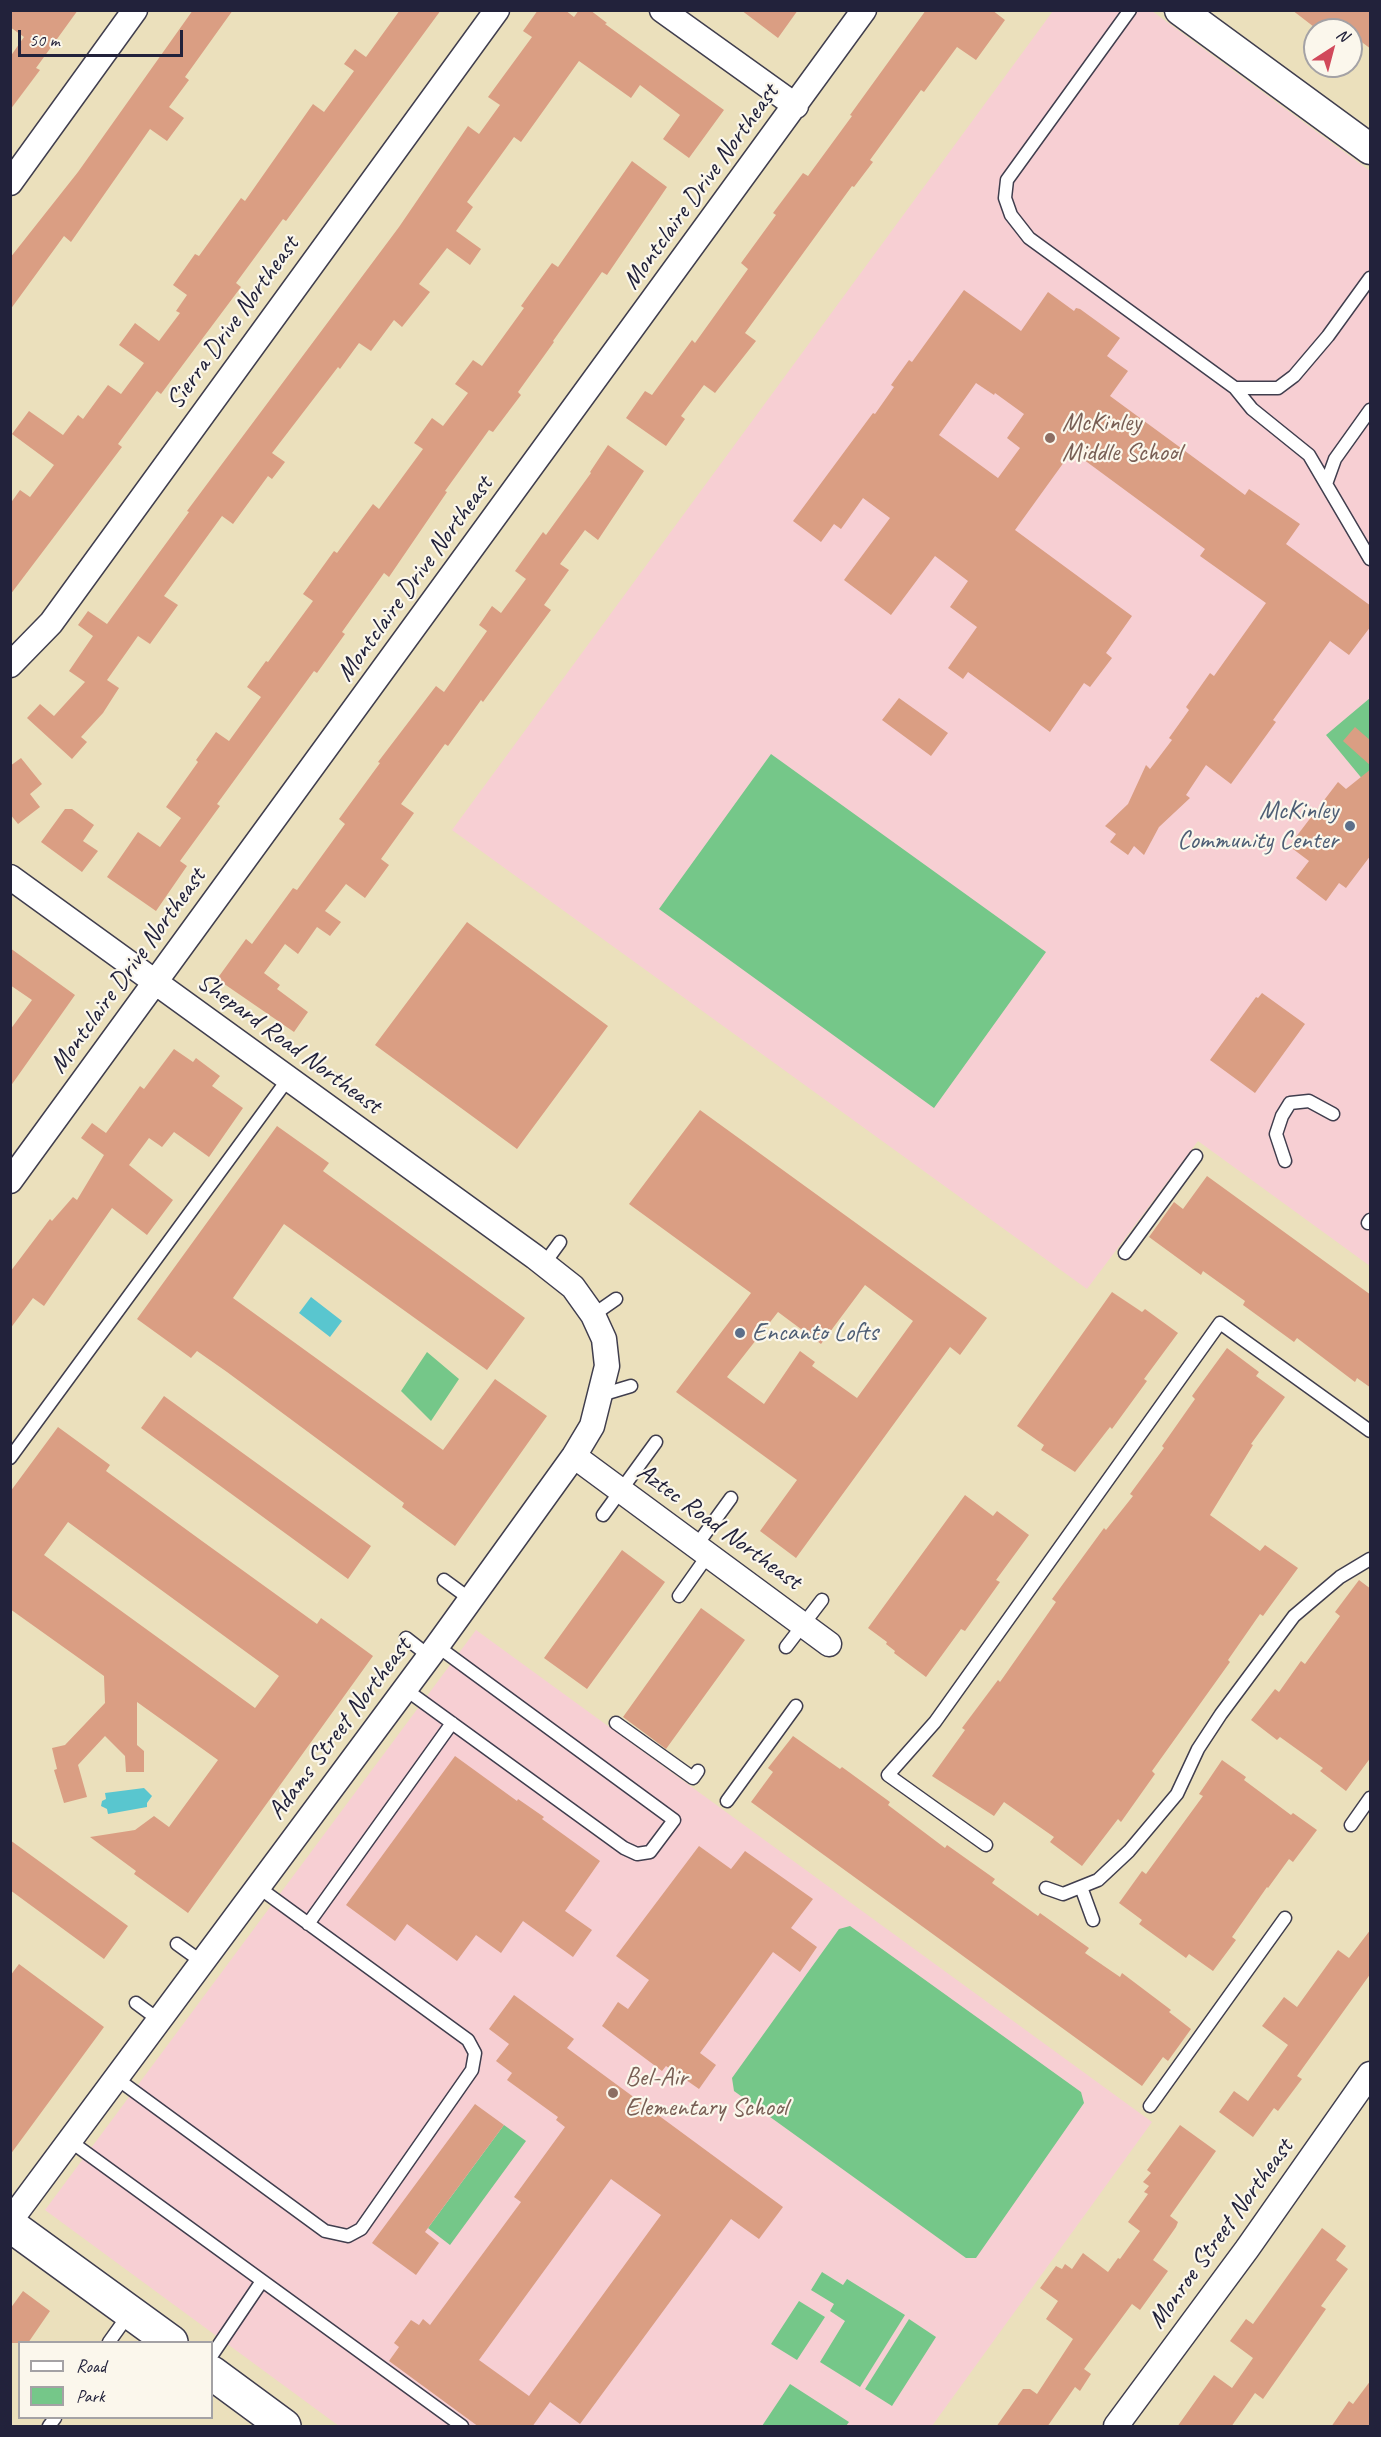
<!DOCTYPE html>
<html>
<head>
<meta charset="utf-8">
<style>
  body { margin:0 }
  #map { position:relative; width:1381px; height:2437px; overflow:hidden; background:#ebe0bc; font-family:Caveat,sans-serif }
  canvas { display:block }
  .frame { position:absolute; inset:0; border:12px solid #22223b; pointer-events:none }
  .legend { position:absolute; left:18px; top:2341px; width:195px; height:78px; box-sizing:border-box; background:#fbf7ec; border:2px solid #a4a2a5; margin:0; padding:8px 10px; list-style:none; font-size:18px; color:#22223b }
  .legend li { display:flex; align-items:center; gap:12px; height:30px }
  .legend b { width:30px; border:2px solid #a4a2a5 }
  .north { position:absolute; left:1303px; top:18px; width:60px; height:60px; box-sizing:border-box; background:#fbf7ec; border:2px solid #a4a2a5; border-radius:50%; rotate:36deg; font-size:16px; font-weight:700; line-height:24px; text-align:center; color:#22223b }
  .north::after { content:''; display:block; margin:auto; width:21px; height:27px; background:#d1495b; clip-path:polygon(50% 0,100% 100%,50% 72%,0 100%) }
  .scale { position:absolute; left:18px; top:30px; width:165px; height:27px; box-sizing:border-box; border:3px solid #22223b; border-top:0; padding-left:8px; font-size:18px; line-height:21px; white-space:nowrap; color:#22223b; -webkit-text-stroke:4px #fbf7ec; paint-order:stroke }
</style>
</head>
<body>
<div id="map">
<canvas width="1381" height="2437"></canvas>
<div class="frame"></div>
<ul class="legend">
<li><b style="height:8px;background:#fff"></b>Road</li>
<li><b style="height:16px;background:#75c789"></b>Park</li>
</ul>
<div class="north">N</div>
<div class="scale">50 m</div>
</div>
<script>
const context = document.querySelector('canvas').getContext('2d');
context.lineJoin = 'round';
function paint(path, color) {
  context.fillStyle = color;
  context.fill(path, 'evenodd');
}
function poly(rows) {
  const path = new Path2D();
  for (const r of rows) {
    path.moveTo(r[0], r[1]);
    for (let i = 2; i < r.length; i += 2) path.lineTo(r[i], r[i + 1]);
  }
  return path;
}
function strokePath(path, color, width, dash) {
  context.strokeStyle = color;
  context.lineWidth = width;
  context.lineCap = dash ? 'butt' : 'round';
  context.setLineDash(dash || []);
  context.stroke(path);
}
function drawText(font, color, halo, rows, align = 'center') {
  context.font = font + ' Caveat,sans-serif';
  context.lineWidth = 4.5;
  context.setLineDash([]);
  context.textBaseline = 'middle';
  context.strokeStyle = halo;
  context.fillStyle = color;
  for (const [text, x, y, turn = 0] of rows) {
    context.save();
    context.translate(x, y);
    context.rotate((+turn || 0) * Math.PI / 180);
    context.textAlign = isNaN(turn) ? turn : align;
    if (halo) context.strokeText(text, 0, 0);
    context.fillText(text, 0, 0);
    context.restore();
  }
}
paint(poly([
  [1053,11,1152,11,1370,171,1370,1266,1198,1141,1087,1289,452,830],
  [476,1630,1152,2122,932,2426,339,2426,45,2210]
]), '#f7cfd3');
paint(poly([
  [1370,698,1370,776,1364,781,1326,735],
  [771,754,1046,952,934,1108,659,909],
  [427,1352,459,1379,431,1421,401,1391],
  [850,1926,1081,2092,1084,2103,976,2258,966,2258,734,2091,732,2078,839,1929],
  [504,2125,526,2141,450,2245,428,2228],
  [822,2272,843,2285,847,2279,905,2315,860,2387,820,2362,845,2321,830,2311,834,2304,811,2290],
  [799,2301,825,2317,797,2360,771,2344],
  [909,2319,936,2337,892,2406,865,2389],
  [790,2384,849,2422,846,2426,762,2426]
]), '#75c789');
paint(poly([
  [311,1297,342,1321,330,1337,299,1313],
  [144,1788,152,1796,147,1803,147,1807,108,1814,107,1809,101,1806,102,1801,106,1799,105,1793]
]), '#59c6cf');
paint(poly([
  [10,10,78,10,36,68,40,70,10,110,10,57,24,37,10,27],
  [193,10,233,10,185,77,189,80,169,107,184,118,167,141,150,129,71,242,64,236,10,310,10,258,78,172],
  [400,10,441,10,286,221,283,219,236,283,241,287,161,394,157,391,118,444,122,447,10,595,10,504,20,490,30,497,54,465,12,434,29,411,63,435,78,415,83,419,108,385,121,394,144,363,119,345,135,323,159,341,180,313,176,311,187,295,173,285,195,254,199,256,241,198,245,201,313,104,324,112,354,71,344,64,355,49,366,57],
  [538,10,565,10,574,17,579,10,590,10,607,23,605,24,724,110,689,158,663,139,680,115,640,85,631,98,579,61,521,142,514,137,467,202,473,207,456,231,481,249,470,265,447,248,419,284,430,292,402,327,394,320,371,351,359,343,340,369,338,367,272,453,285,462,272,479,268,476,233,524,222,516,164,596,178,605,150,644,138,636,107,680,119,688,103,713,81,737,87,742,72,759,27,718,40,704,54,716,85,682,69,671,93,636,78,625,88,611,107,624,189,512,187,511,216,472,399,227,468,126,479,134,500,105,488,97,532,37,523,31],
  [741,10,798,10,778,38],
  [926,10,992,10,1005,20,976,60,957,47,924,92,921,90,870,160,873,162,854,187,852,186,745,333,756,341,715,393,704,385,681,416,685,419,666,446,626,418,645,391,652,395,692,340,695,343,748,269,741,263,776,215,773,213,803,173,808,176,852,116,850,115],
  [1292,10,1371,10,1371,49,1351,34,1351,30,1318,30],
  [632,161,667,187,607,275,602,272,553,341,554,342,518,392,521,395,493,432,489,430,445,491,447,492,389,577,384,573,342,632,345,634,317,673,314,671,217,804,220,806,180,861,187,866,156,911,107,877,138,832,160,847,181,818,166,807,198,762,196,760,216,732,229,741,261,697,247,687,266,661,268,662,313,601,303,594,334,551,337,553,373,504,379,509,423,449,414,443,432,418,443,426,468,393,455,384,473,360,482,366,524,308,521,306,552,263,558,267],
  [964,290,1021,331,1048,292,1074,311,1076,308,1080,309,1120,338,1107,356,1128,371,1110,396,1245,495,1249,489,1300,524,1286,544,1371,606,1371,626,1349,655,1330,641,1273,720,1276,722,1231,784,1206,765,1186,795,1190,798,1159,827,1144,855,1134,846,1128,855,1110,842,1116,834,1105,826,1128,804,1146,765,1150,769,1172,740,1169,738,1189,710,1186,707,1210,673,1214,676,1266,603,1200,556,1205,549,1072,451,1015,530,1132,616,1106,653,1112,658,1090,687,1084,683,1050,732,968,672,963,679,948,668,977,627,950,607,968,581,935,556,891,615,844,580,890,518,863,498,841,529,834,524,821,542,793,521,873,413,875,414,894,387,891,385,909,360,912,362],
  [976,383,994,395,995,393,1024,414,1007,438,1020,448,998,478,939,435],
  [608,445,644,471,598,540,585,530,560,564,569,570,544,605,551,610,483,702,481,700,448,746,445,744,401,804,414,813,381,859,389,865,365,898,346,884,325,911,341,922,330,936,317,927,298,954,285,944,264,973,280,985,277,989,308,1012,294,1032,217,979,246,939,252,944,293,888,297,890,345,824,339,819,380,763,378,762,436,686,444,692,487,631,479,625,492,606,501,613,526,579,515,571,543,532,546,535,591,473,590,472],
  [899,698,948,733,931,756,882,720],
  [1355,727,1371,741,1371,766,1343,741],
  [21,758,42,784,30,794,40,807,18,824,10,814,10,766],
  [1371,769,1371,855,1346,888,1339,883,1326,901,1296,878,1309,861,1289,846,1338,782,1346,789],
  [65,809,72,809,94,825,83,841,98,851,82,872,41,842],
  [467,922,608,1026,517,1149,375,1045],
  [10,948,75,995,10,1087,10,1030,32,1000,10,985],
  [1262,993,1305,1024,1255,1093,1210,1060,1256,997,1258,998],
  [174,1049,193,1062,196,1058,220,1076,212,1086,243,1108,209,1157,174,1132,162,1147,149,1138,129,1165,173,1200,147,1235,112,1208,44,1306,33,1298,10,1329,10,1272,50,1219,52,1221,73,1197,77,1200,104,1155,81,1138,92,1123,106,1133,140,1086,144,1089],
  [700,1110,987,1318,960,1355,950,1347,796,1558,760,1531,797,1480,676,1392,751,1293,629,1204],
  [865,1285,913,1321,857,1398,812,1366,815,1362,800,1351,764,1404,727,1377,778,1312,821,1344],
  [277,1126,329,1163,323,1171,525,1318,487,1370,284,1224,233,1298,443,1450,495,1379,547,1416,455,1546,402,1507,404,1503,227,1372,197,1351,191,1358,137,1319],
  [1207,1176,1371,1295,1371,1388,1357,1378,1355,1382,1297,1338,1294,1342,1243,1305,1245,1301,1203,1271,1201,1275,1149,1237,1174,1202,1183,1209],
  [1112,1292,1142,1312,1145,1309,1178,1333,1144,1379,1147,1381,1112,1429,1110,1427,1075,1472,1041,1450,1044,1445,1017,1426],
  [1227,1348,1259,1372,1256,1376,1285,1397,1251,1444,1253,1445,1210,1515,1260,1551,1265,1545,1298,1568,1263,1616,1260,1614,1228,1660,1230,1662,1152,1771,1155,1774,1121,1822,1118,1819,1082,1866,1050,1842,1054,1837,1004,1802,994,1816,932,1776,965,1730,962,1728,998,1680,1000,1682,1040,1625,1056,1602,1052,1599,1104,1528,1106,1530,1133,1496,1130,1494,1164,1448,1162,1446,1195,1399,1192,1396],
  [164,1396,371,1546,348,1579,141,1428],
  [58,1427,110,1465,106,1471,202,1541,317,1624,321,1618,373,1656,188,1913,134,1874,136,1871,90,1837,135,1830,154,1816,169,1827,218,1760,137,1702,137,1745,144,1751,144,1772,126,1772,125,1756,105,1736,78,1765,87,1797,64,1803,54,1770,57,1769,52,1748,65,1745,105,1703,104,1676,10,1609,10,1492],
  [68,1522,279,1676,255,1708,44,1555],
  [965,1495,993,1516,997,1511,1029,1535,996,1580,1000,1582,965,1631,961,1629,926,1677,894,1653,895,1651,886,1644,887,1642,868,1628],
  [622,1550,665,1582,587,1689,544,1658],
  [1359,1580,1371,1589,1371,1757,1346,1791,1320,1771,1323,1768,1280,1737,1277,1740,1251,1720,1275,1689,1279,1692,1301,1661,1305,1664,1340,1616,1335,1612],
  [701,1608,745,1640,666,1749,623,1717],
  [793,1736,840,1769,842,1767,890,1802,888,1805,945,1848,947,1845,995,1879,992,1883,1038,1916,1040,1913,1089,1948,1085,1953,1120,1977,1122,1973,1171,2010,1169,2012,1191,2029,1168,2061,1163,2057,1142,2086,751,1802,773,1772,768,1768],
  [455,1756,517,1801,518,1799,544,1817,542,1819,600,1861,565,1911,592,1930,573,1957,523,1921,501,1953,476,1935,457,1961,407,1924,395,1941,346,1905],
  [1222,1760,1246,1777,1244,1780,1291,1815,1293,1813,1317,1830,1293,1862,1289,1859,1268,1888,1267,1887,1232,1937,1236,1940,1213,1971,1189,1954,1186,1958,1139,1924,1142,1920,1119,1903,1142,1871,1146,1874,1203,1796,1199,1794],
  [10,1840,128,1926,104,1959,10,1890],
  [699,1846,731,1869,745,1851,813,1899,791,1928,817,1947,800,1972,773,1952,700,2053,716,2065,699,2089,666,2066,662,2071,602,2026,618,2002,628,2009,649,1980,616,1956],
  [1371,1929,1371,1973,1297,2076,1302,2079,1278,2111,1274,2108,1253,2137,1219,2112,1234,2091,1248,2101,1288,2045,1262,2026,1284,1997,1297,2007,1338,1950,1349,1958],
  [19,1964,104,2027,10,2155,10,1976],
  [514,1995,574,2039,567,2048,783,2207,759,2239,731,2219,580,2424,550,2402,532,2427,479,2427,389,2361,399,2347,394,2343,411,2320,419,2325,423,2319,430,2325,521,2202,514,2197,565,2127,556,2120,558,2117,507,2080,512,2073,496,2061,509,2044,489,2029],
  [611,2179,661,2215,529,2396,479,2360],
  [475,2104,504,2125,425,2232,439,2243,416,2275,372,2243],
  [1180,2125,1216,2151,1170,2216,1178,2222,1176,2227,1153,2260,1168,2271,1140,2310,1132,2304,1084,2369,1091,2374,1080,2391,1075,2387,1047,2427,996,2427,1023,2389,1030,2389,1037,2394,1073,2339,1046,2319,1058,2301,1040,2288,1056,2266,1062,2269,1065,2264,1072,2269,1083,2253,1108,2272,1118,2258,1120,2259,1140,2231,1128,2222,1148,2194,1144,2192,1149,2186,1143,2182,1151,2173,1147,2170],
  [1322,2228,1346,2246,1336,2260,1348,2269,1321,2306,1326,2309,1263,2399,1255,2393,1231,2427,1177,2427,1214,2375,1232,2388,1253,2358,1230,2341,1246,2319,1253,2324],
  [23,2291,50,2311,28,2343,10,2343,10,2309],
  [1371,2380,1371,2427,1331,2427,1349,2401,1353,2404]
]), '#da9e83');
const service = poly([
  [1130,10,1007,180,1005,198,1011,215,1029,238,1235,388,1278,388,1294,376,1328,336,1370,278],
  [1235,388,1252,409,1309,455,1370,559],
  [1326,484,1335,459,1370,410],
  [1285,1161,1276,1134,1282,1116,1290,1103,1309,1101,1333,1114],
  [1368,1223,1370,1220],
  [1125,1253,1196,1156],
  [544,1264,560,1242],
  [593,1315,616,1299],
  [601,1395,631,1386],
  [10,1458,288,1079],
  [603,1515,656,1442],
  [696,1546,731,1498],
  [444,1580,470,1599],
  [679,1596,708,1555],
  [406,1638,429,1656],
  [786,1647,822,1600],
  [405,1689,624,1848,637,1854,650,1852,674,1820,437,1646],
  [616,1723,693,1778,698,1771],
  [727,1801,796,1706],
  [1351,1825,1370,1798],
  [986,1845,888,1775,935,1722,1220,1323,1370,1431],
  [1081,1887,1093,1920],
  [1046,1888,1063,1894,1098,1880,1129,1851,1177,1794,1198,1749,1221,1714,1294,1616,1340,1577,1370,1559],
  [308,1924,452,1723],
  [177,1944,202,1962],
  [136,2003,159,2020],
  [116,2078,325,2231,348,2236,361,2229,472,2070,475,2053,468,2040,258,1887],
  [1150,2106,1285,1918],
  [70,2141,462,2426],
  [109,2342,129,2314],
  [212,2355,262,2281],
  [49,2426,55,2418]
]);
const minor = poly([
  [662,10,796,106],
  [10,183,135,10],
  [10,665,51,623,497,10],
  [10,877,535,1257,573,1287,593,1315,604,1339,607,1366,592,1426,574,1456,437,1646,10,2221],
  [10,1181,864,10],
  [574,1456,829,1644],
  [1116,2426,1247,2249,1370,2074]
]);
const tertiary = poly([
  [1180,10,1370,149]
]);
const secondary = poly([
  [10,2225,171,2342],
  [212,2373,284,2426]
]);
strokePath(service, '#403e4e', 15);
strokePath(minor, '#403e4e', 27);
strokePath(tertiary, '#403e4e', 33);
strokePath(secondary, '#403e4e', 36);
strokePath(service, '#fff', 12);
strokePath(minor, '#fff', 24);
strokePath(tertiary, '#fff', 30);
strokePath(secondary, '#fff', 33);
for (const [x, y, r, color] of [
  [1050,438,6,"#8d6e63"],
  [1350,826,6,"#5c6f8a"],
  [740,1333,6,"#5c6f8a"],
  [613,2093,6,"#8d6e63"]
]) {
  const dot = new Path2D();
  dot.arc(x, y, r, 0, 2 * Math.PI);
  context.fillStyle = color;
  context.fill(dot);
  strokePath(dot, '#fbf7ec', 2);
}
drawText('26px', '#22223b', '#fbf7ec', [
  ["Montclaire Drive Northeast",701,187,-54],
  ["Sierra Drive Northeast",233,323,-54],
  ["Montclaire Drive Northeast",415,579,-54],
  ["Montclaire Drive Northeast",128,971,-54],
  ["Shepard Road Northeast",289,1044,36],
  ["Aztec Road Northeast",719,1527,36],
  ["Adams Street Northeast",340,1729,-53],
  ["Monroe Street Northeast",1221,2234,-54]
]);
drawText('26px', '#785e54', '#fbf7ec', [
  ["McKinley",1062,423],
  ["Middle School",1062,453],
  ["Bel-Air",625,2078],
  ["Elementary School",625,2108]
], 'left');
drawText('26px', '#4e5e75', '#fbf7ec', [
  ["McKinley",1338,811],
  ["Community Center",1338,841],
  ["Encanto Lofts",752,1333,"left"]
], 'right');
</script>
</body>
</html>
